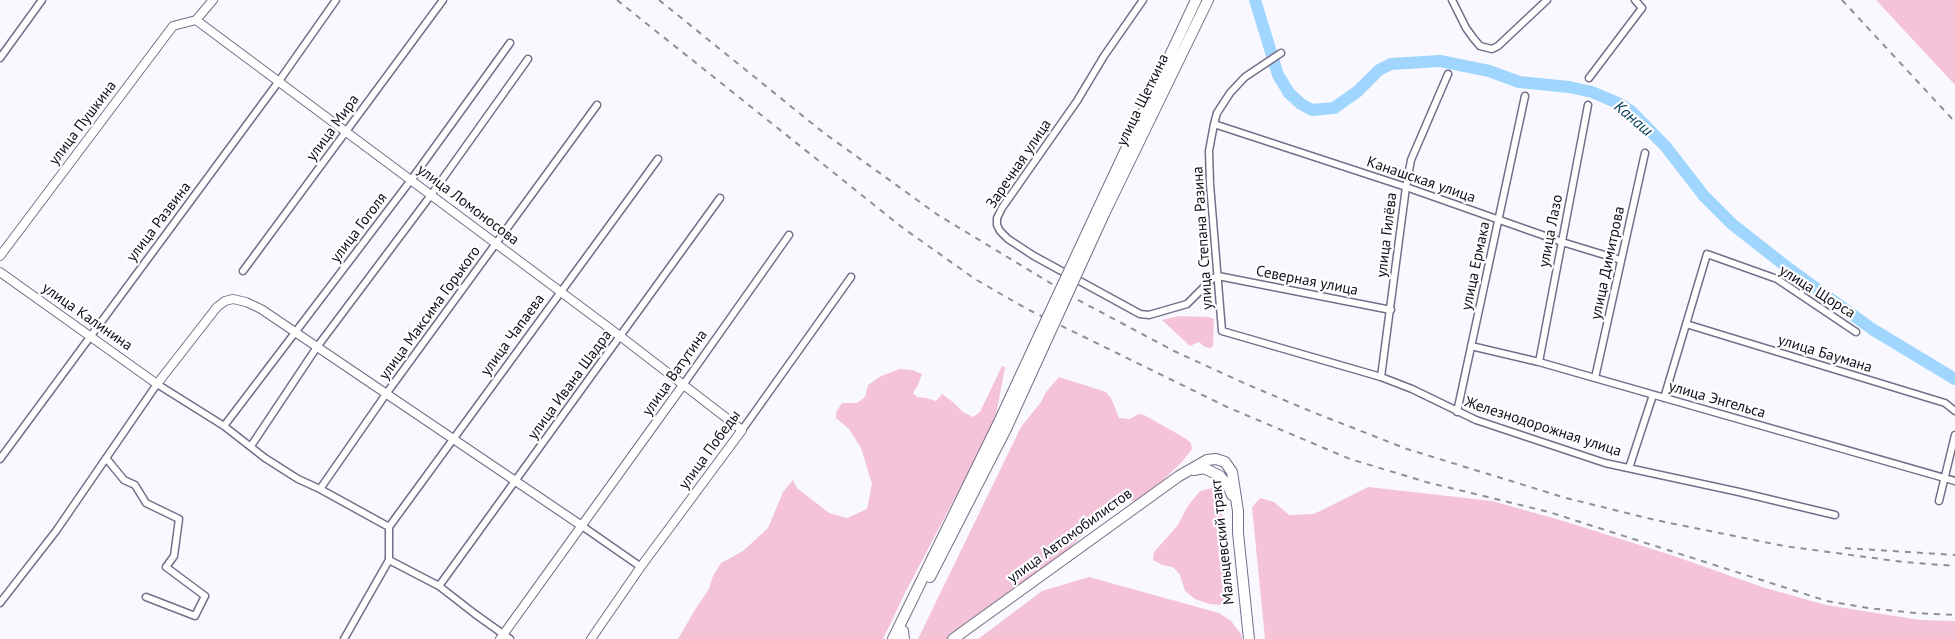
<!DOCTYPE html>
<html>
<head>
<meta charset="utf-8">
<style>
  body { margin:0 }
  canvas { display:block; background:#faf8ff }
</style>
</head>
<body>
<canvas width="1955" height="639"></canvas>
<script>
const context = document.querySelector('canvas').getContext('2d');
context.lineJoin = 'round';
function paint(path, color) {
  context.fillStyle = color;
  context.fill(path, 'evenodd');
}
function poly(rows) {
  const path = new Path2D();
  for (const r of rows) {
    path.moveTo(r[0], r[1]);
    for (let i = 2; i < r.length; i += 2) path.lineTo(r[i], r[i + 1]);
  }
  return path;
}
function strokePath(path, color, width, dash) {
  context.strokeStyle = color;
  context.lineWidth = width;
  context.lineCap = dash ? 'butt' : 'round';
  context.setLineDash(dash || []);
  context.stroke(path);
}
function drawText(font, color, halo, rows, align = 'center') {
  context.font = font + ' "PT Sans",sans-serif';
  context.lineWidth = 4.5;
  context.setLineDash([]);
  context.textBaseline = 'middle';
  context.strokeStyle = halo;
  context.fillStyle = color;
  for (const [text, x, y, turn = 0] of rows) {
    context.save();
    context.translate(x, y);
    context.rotate((+turn || 0) * Math.PI / 180);
    context.textAlign = isNaN(turn) ? turn : align;
    if (halo) context.strokeText(text, 0, 0);
    context.fillText(text, 0, 0);
    context.restore();
  }
}
paint(poly([
  [1876,0,1955,0,1955,85],
  [1179,316,1209,317,1214,319,1213,346,1211,348,1205,347,1199,342,1190,346,1162,320],
  [1002,366,1005,367,995,421,906,591,883,639,678,639,696,608,709,589,713,576,721,563,743,551,768,528,783,492,793,480,797,488,829,513,847,518,867,509,872,484,861,448,849,429,836,418,836,412,842,403,857,403,865,397,868,385,881,376,900,369,912,370,922,374,918,385,913,393,917,397,926,398,936,401,942,394,953,402,963,412,973,417,980,412],
  [1059,377,1106,392,1112,400,1119,418,1130,419,1138,414,1144,415,1185,438,1191,443,1192,449,1182,462,1162,481,1135,501,1114,500,1105,504,1096,520,1072,546,948,639,918,639,1021,427,1041,402,1046,392],
  [1368,487,1492,501,1567,522,1674,556,1762,587,1826,605,1920,620,1955,621,1955,639,1265,639,1252,507,1260,498,1274,502,1289,515,1314,514],
  [1212,488,1218,497,1222,512,1229,562,1231,591,1229,599,1223,605,1209,604,1195,599,1185,591,1180,575,1173,567,1162,565,1153,560,1154,552,1178,525,1187,507,1200,491],
  [1089,577,1219,613,1231,621,1241,634,1242,639,978,639,1042,591]
]), '#f5c3d8');
strokePath(poly([
  [1255,0,1278,75,1289,93,1301,104,1312,110,1334,108,1358,91,1379,70,1391,64,1440,61,1489,71,1519,82,1569,87,1592,92,1620,104,1631,111,1666,147,1704,196,1732,224,1783,264,1872,329,1955,379]
]), '#a0d6fe', 12);
const minor = poly([
  [1143,0,1104,56,1077,101,1002,208,997,218,997,225,1000,231,1008,239,1034,256,1140,314,1149,315,1187,304,1212,279,1218,276,1391,310],
  [1452,0,1466,28,1474,39,1480,46,1492,49,1498,46,1547,0],
  [1281,53,1245,77,1230,93,1217,113,1214,124,1209,151,1210,184,1222,331,1381,377,1412,389,1476,420,1605,463,1739,492,1835,515],
  [0,58,42,0],
  [1589,78,1642,8,1635,0],
  [1214,124,1406,187,1562,242,1621,260],
  [243,271,443,0],
  [1686,324,1945,403,1955,411],
  [1471,346,1539,362,1955,481],
  [1539,362,1588,105],
  [1381,377,1406,187,1411,160,1448,74],
  [1595,378,1645,153],
  [683,385,789,235],
  [1664,398,1707,254,1777,279,1856,332],
  [1457,412,1525,96],
  [224,426,411,180,510,43],
  [742,430,851,277],
  [251,446,317,347,431,195,528,59],
  [106,458,124,480,135,485,146,503,179,519,174,556,166,567,205,596,195,616,146,597],
  [0,459,279,81,336,0],
  [1629,468,1653,395],
  [320,489,386,394,597,105],
  [1939,501,1955,435],
  [582,526,641,567],
  [389,527,658,159],
  [389,527,389,560,439,586,475,614,510,639],
  [439,586,720,198],
  [0,603,56,531,157,384,224,426,265,458,298,479,320,489,389,527],
  [344,639,389,560]
]);
const tertiary = poly([
  [196,20,620,336,742,430,642,565,591,639],
  [196,20,213,0],
  [0,256,173,26,196,20],
  [0,272,157,384,217,307,225,301,233,299,246,302,261,309,582,526],
  [500,639,683,385]
]);
const primary = poly([
  [1097,211,1196,0],
  [1104,214,1208,0],
  [1194,470,1204,468,1220,476,1228,486,1232,495],
  [930,577,1006,429],
  [903,631,904,639],
  [893,639,998,424],
  [953,639,1179,476,1207,460,1216,459,1225,462,1232,472,1238,511,1238,533,1249,639]
]);
strokePath(minor, '#746e89', 9);
strokePath(tertiary, '#746e89', 10);
strokePath(primary, '#746e89', 12);
strokePath(minor, '#fff', 6);
strokePath(tertiary, '#fff', 8);
strokePath(primary, '#fff', 10);
strokePath(poly([
  [617,0,903,228,975,279,1027,309,1227,407,1350,459,1426,482,1549,512,1827,601,1868,608,1915,613,1955,615],
  [659,0,824,133,938,215,1080,301,1174,351,1246,384,1315,413,1407,449,1566,498,1655,520,1784,546,1903,562,1955,566],
  [1842,0,1955,122],
  [1845,548,1955,555]
]), '#908e96', 2, [6, 6]);
const primaryBridge = poly([
  [998,424,1097,211],
  [1006,429,1104,214]
]);
strokePath(primaryBridge, '#746e89', 12, []);
strokePath(primaryBridge, '#fff', 10);
drawText('15px', '#110f19', '#fff', [
  ["улица Щеткина",1143,100,-64],
  ["улица Пушкина",83,123,-53],
  ["улица Мира",333,128,-54],
  ["Заречная улица",1019,164,-56],
  ["Канашская улица",1421,180,19],
  ["улица Ломоносова",468,205,37],
  ["улица Развина",159,222,-53],
  ["улица Гоголя",359,228,-53],
  ["улица Лазо",1551,231,-79],
  ["улица Гилёва",1387,235,-83],
  ["улица Степана Разина",1203,238,-94],
  ["улица Димитрова",1608,263,-78],
  ["улица Ермака",1476,266,-78],
  ["Северная улица",1307,281,11],
  ["улица Щорса",1817,292,32],
  ["улица Максима Горького",430,313,-54],
  ["улица Калинина",87,317,35],
  ["улица Чапаева",513,335,-54],
  ["улица Баумана",1825,354,17],
  ["улица Ватутина",675,373,-55],
  ["улица Ивана Шадра",570,385,-54],
  ["улица Энгельса",1717,400,16],
  ["Железнодорожная улица",1543,427,18],
  ["улица Победы",710,450,-54],
  ["улица Автомобилистов",1070,536,-36],
  ["Мальцевский тракт",1223,542,-96]
]);
drawText('italic 16px', '#023c5c', '#fff', [
  ["Канаш",1633,119,40]
]);
</script>
</body>
</html>
